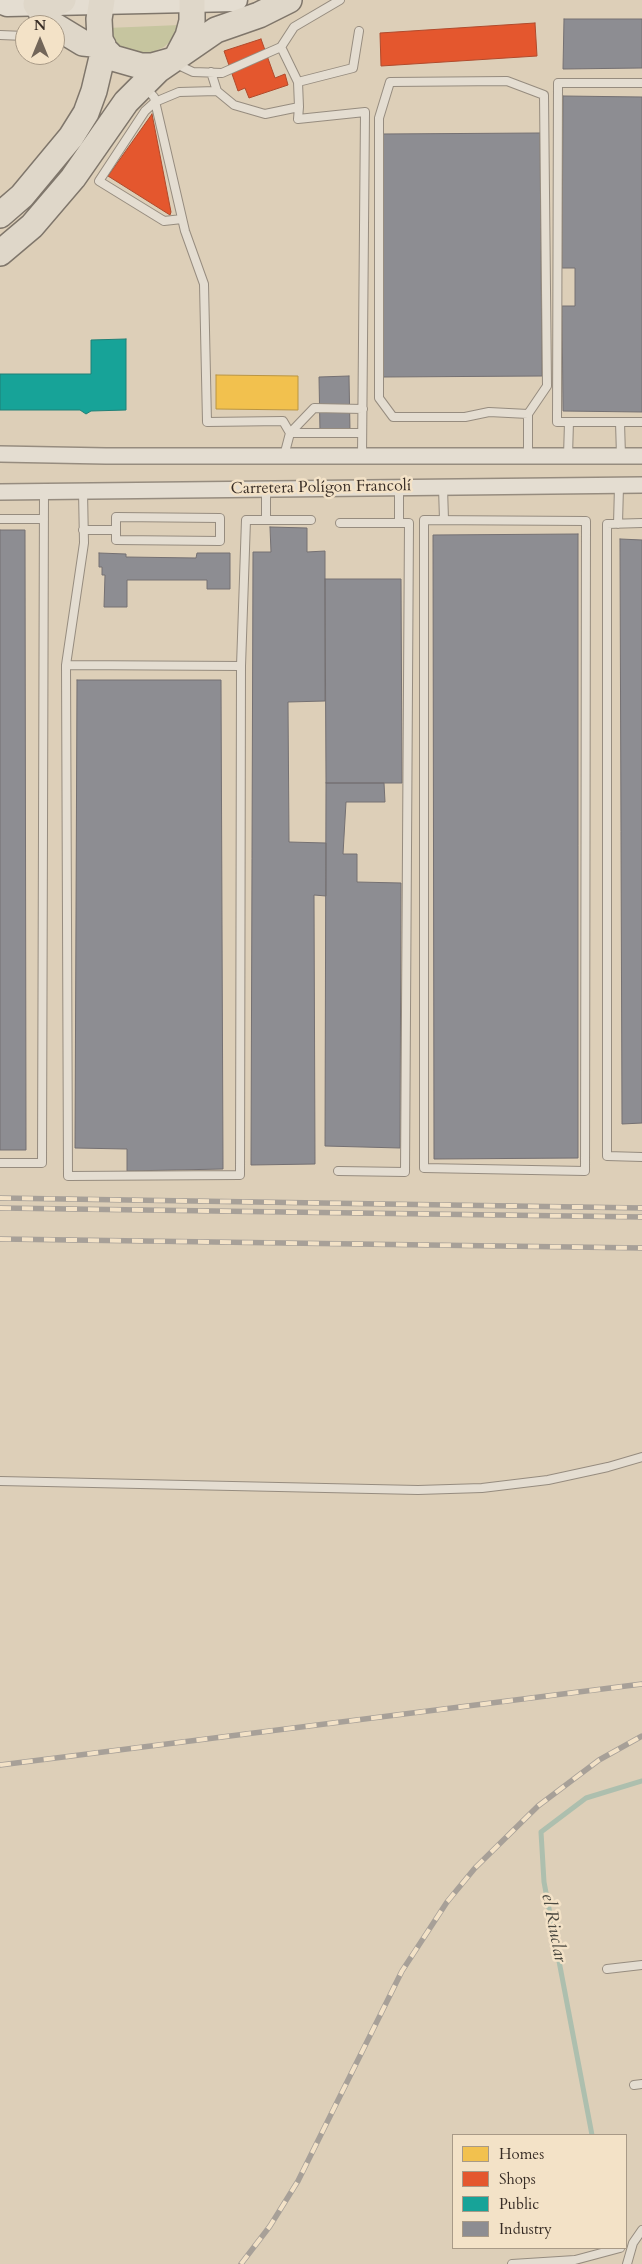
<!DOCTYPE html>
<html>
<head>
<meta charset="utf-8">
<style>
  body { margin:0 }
  #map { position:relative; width:642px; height:2264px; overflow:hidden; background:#ddcfb8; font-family:Cardo,serif }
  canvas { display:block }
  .legend { position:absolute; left:452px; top:2134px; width:175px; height:115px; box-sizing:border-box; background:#f3e2c7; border:1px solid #a89a87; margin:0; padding:6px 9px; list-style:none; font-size:15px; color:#382d26 }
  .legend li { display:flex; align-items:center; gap:10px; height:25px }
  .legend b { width:25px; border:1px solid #a89a87 }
  .north { position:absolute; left:15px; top:15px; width:50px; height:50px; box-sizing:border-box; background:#f3e2c7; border:1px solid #a89a87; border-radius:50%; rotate:0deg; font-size:14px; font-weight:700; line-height:20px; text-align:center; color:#382d26 }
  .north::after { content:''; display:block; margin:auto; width:18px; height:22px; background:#726659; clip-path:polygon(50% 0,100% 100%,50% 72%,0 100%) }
</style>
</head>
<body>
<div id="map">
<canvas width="642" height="2264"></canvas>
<ul class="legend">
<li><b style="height:14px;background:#f2c14e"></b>Homes</li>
<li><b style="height:14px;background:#e4572e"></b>Shops</li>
<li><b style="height:14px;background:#17a398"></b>Public</li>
<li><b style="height:14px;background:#8d8d92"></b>Industry</li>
</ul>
<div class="north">N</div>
</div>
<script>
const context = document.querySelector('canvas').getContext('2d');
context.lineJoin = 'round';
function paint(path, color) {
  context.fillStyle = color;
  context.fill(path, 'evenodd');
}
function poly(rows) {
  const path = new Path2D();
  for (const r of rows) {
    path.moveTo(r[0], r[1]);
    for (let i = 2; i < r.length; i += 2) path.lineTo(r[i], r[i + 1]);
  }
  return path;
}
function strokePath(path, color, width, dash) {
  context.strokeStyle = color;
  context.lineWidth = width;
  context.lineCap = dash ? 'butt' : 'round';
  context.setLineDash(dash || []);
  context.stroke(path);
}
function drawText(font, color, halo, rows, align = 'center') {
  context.font = font + ' Cardo,serif';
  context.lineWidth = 5;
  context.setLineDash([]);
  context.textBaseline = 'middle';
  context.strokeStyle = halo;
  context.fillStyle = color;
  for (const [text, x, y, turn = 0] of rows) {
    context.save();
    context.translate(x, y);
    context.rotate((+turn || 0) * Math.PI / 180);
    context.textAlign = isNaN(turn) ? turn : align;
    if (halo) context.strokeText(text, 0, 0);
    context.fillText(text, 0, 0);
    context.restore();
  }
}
paint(poly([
  [180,25,175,37,164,47,148,54,128,53,113,43,107,28]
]), '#c6c59f');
const homes = poly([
  [216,375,298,376,298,410,216,409,216,375]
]);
paint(homes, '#f2c14e');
strokePath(homes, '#ba9542', 1);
const shops = poly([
  [535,23,537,56,381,66,380,33,535,23],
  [261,39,275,78,285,74,288,85,249,98,245,88,238,91,224,51,261,39],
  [152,114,171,212,170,215,108,176,152,114]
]);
paint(shops, '#e4572e');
strokePath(shops, '#b04a2c', 1);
const public = poly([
  [126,339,126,410,91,411,86,414,80,410,0,410,0,374,91,374,91,340,126,339]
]);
paint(public, '#17a398');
strokePath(public, '#218076', 1);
const industry = poly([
  [564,19,642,19,642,68,563,69,564,19],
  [563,96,642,97,642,412,563,411,562,306,575,306,575,268,562,268,563,96],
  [540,133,542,376,383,377,382,134,540,133],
  [349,376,350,431,320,432,319,377,349,376],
  [270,527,307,528,307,552,325,551,325,701,288,702,289,842,326,843,326,896,314,895,315,1164,251,1165,253,552,271,552,270,527],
  [0,530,25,530,26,1150,0,1150,0,530],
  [578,534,578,1158,434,1159,433,535,578,534],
  [620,539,642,540,642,1123,622,1124,620,539],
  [99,553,126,554,126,557,196,558,197,553,230,553,230,589,207,589,207,580,127,580,127,607,104,607,105,575,102,575,102,567,99,567,99,553],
  [325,579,401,579,402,783,326,783,325,579],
  [77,680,221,680,223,1169,127,1171,127,1149,75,1148,77,680],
  [326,783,384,783,385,802,346,802,343,854,357,854,357,882,401,883,400,1148,325,1146,326,783]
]);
paint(industry, '#8d8d92');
strokePath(industry, '#747072', 1);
strokePath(poly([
  [592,2135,544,1882,541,1832,586,1798,642,1781]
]), '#adbfae', 5);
const service = poly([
  [0,35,25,36],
  [281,47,298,82,353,68,359,31],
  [176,64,193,72,222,73,281,47,294,27,340,0],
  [211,72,217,91,234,105,265,114,299,107,298,82],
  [642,83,558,83,557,422,642,422],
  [145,87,154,97,185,231,204,284,207,422,283,421,290,433,314,408,363,409],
  [299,107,298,119,365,112,362,456],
  [182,219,164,221,99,181,145,111,155,102,179,92,217,91],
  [528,414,489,412,465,417,393,417,379,398,379,118,390,82,507,81,544,95,547,386,528,414,528,456],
  [620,422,621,456],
  [284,456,290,433,362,433],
  [568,456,569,422],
  [443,487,444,520],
  [266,489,266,520],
  [0,519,44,519],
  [424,520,586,521,585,1171,424,1168,424,520],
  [340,523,399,523,399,487],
  [642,523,607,524,607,1156,642,1157],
  [618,524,619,486],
  [83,530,116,530,116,517,220,518,220,541,116,540,116,530],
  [66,665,241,666,240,1175,68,1176,66,665,84,543,83,491],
  [241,666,246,520,311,520],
  [0,1163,42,1163,44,491],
  [338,1171,405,1172,409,523,399,523],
  [0,1481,418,1490,482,1488,548,1480,608,1467,642,1457],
  [607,1969,642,1965],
  [634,2085,642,2084],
  [512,2264,575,2260,620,2248],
  [627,2264,633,2243,642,2230]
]);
const minor = poly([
  [0,454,106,456,642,456],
  [0,492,642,485]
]);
const secondary = poly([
  [0,2,7,5,236,0]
]);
const primary = poly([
  [102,0,99,19,100,39,104,49,113,58,141,66,152,66,170,61],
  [36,4,48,22,53,25],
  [55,4,63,0],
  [55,26,83,43,103,45],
  [179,53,188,36,192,21,192,0],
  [0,215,22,196,71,137,86,113,94,91,104,49],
  [0,253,32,226,73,178,126,102,158,70,216,30,259,15,289,0]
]);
strokePath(service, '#968c7f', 10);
strokePath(minor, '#968c7f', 18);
strokePath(secondary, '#7f766b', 25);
strokePath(primary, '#7f766b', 28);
strokePath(service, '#e4ddd1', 8);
strokePath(minor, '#e4ddd1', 15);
strokePath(secondary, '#e4ddd1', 22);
strokePath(primary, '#dfd7c9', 25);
const rail = poly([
  [0,1198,642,1208],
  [0,1208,642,1217],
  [0,1239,642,1248],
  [0,1765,642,1684],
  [241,2264,270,2226,298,2181,402,1971,447,1902,475,1868,538,1806,599,1760,642,1736]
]);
strokePath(rail, '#a7a098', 5.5);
strokePath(rail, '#f3e2c7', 4, [11]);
drawText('16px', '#382d26', '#f3e2c7', [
  ["Carretera Polígon Francolí",321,488,-1]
]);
drawText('italic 18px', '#4b4940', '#f3e2c7', [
  ["el Riuclar",553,1928,79]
]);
</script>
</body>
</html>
